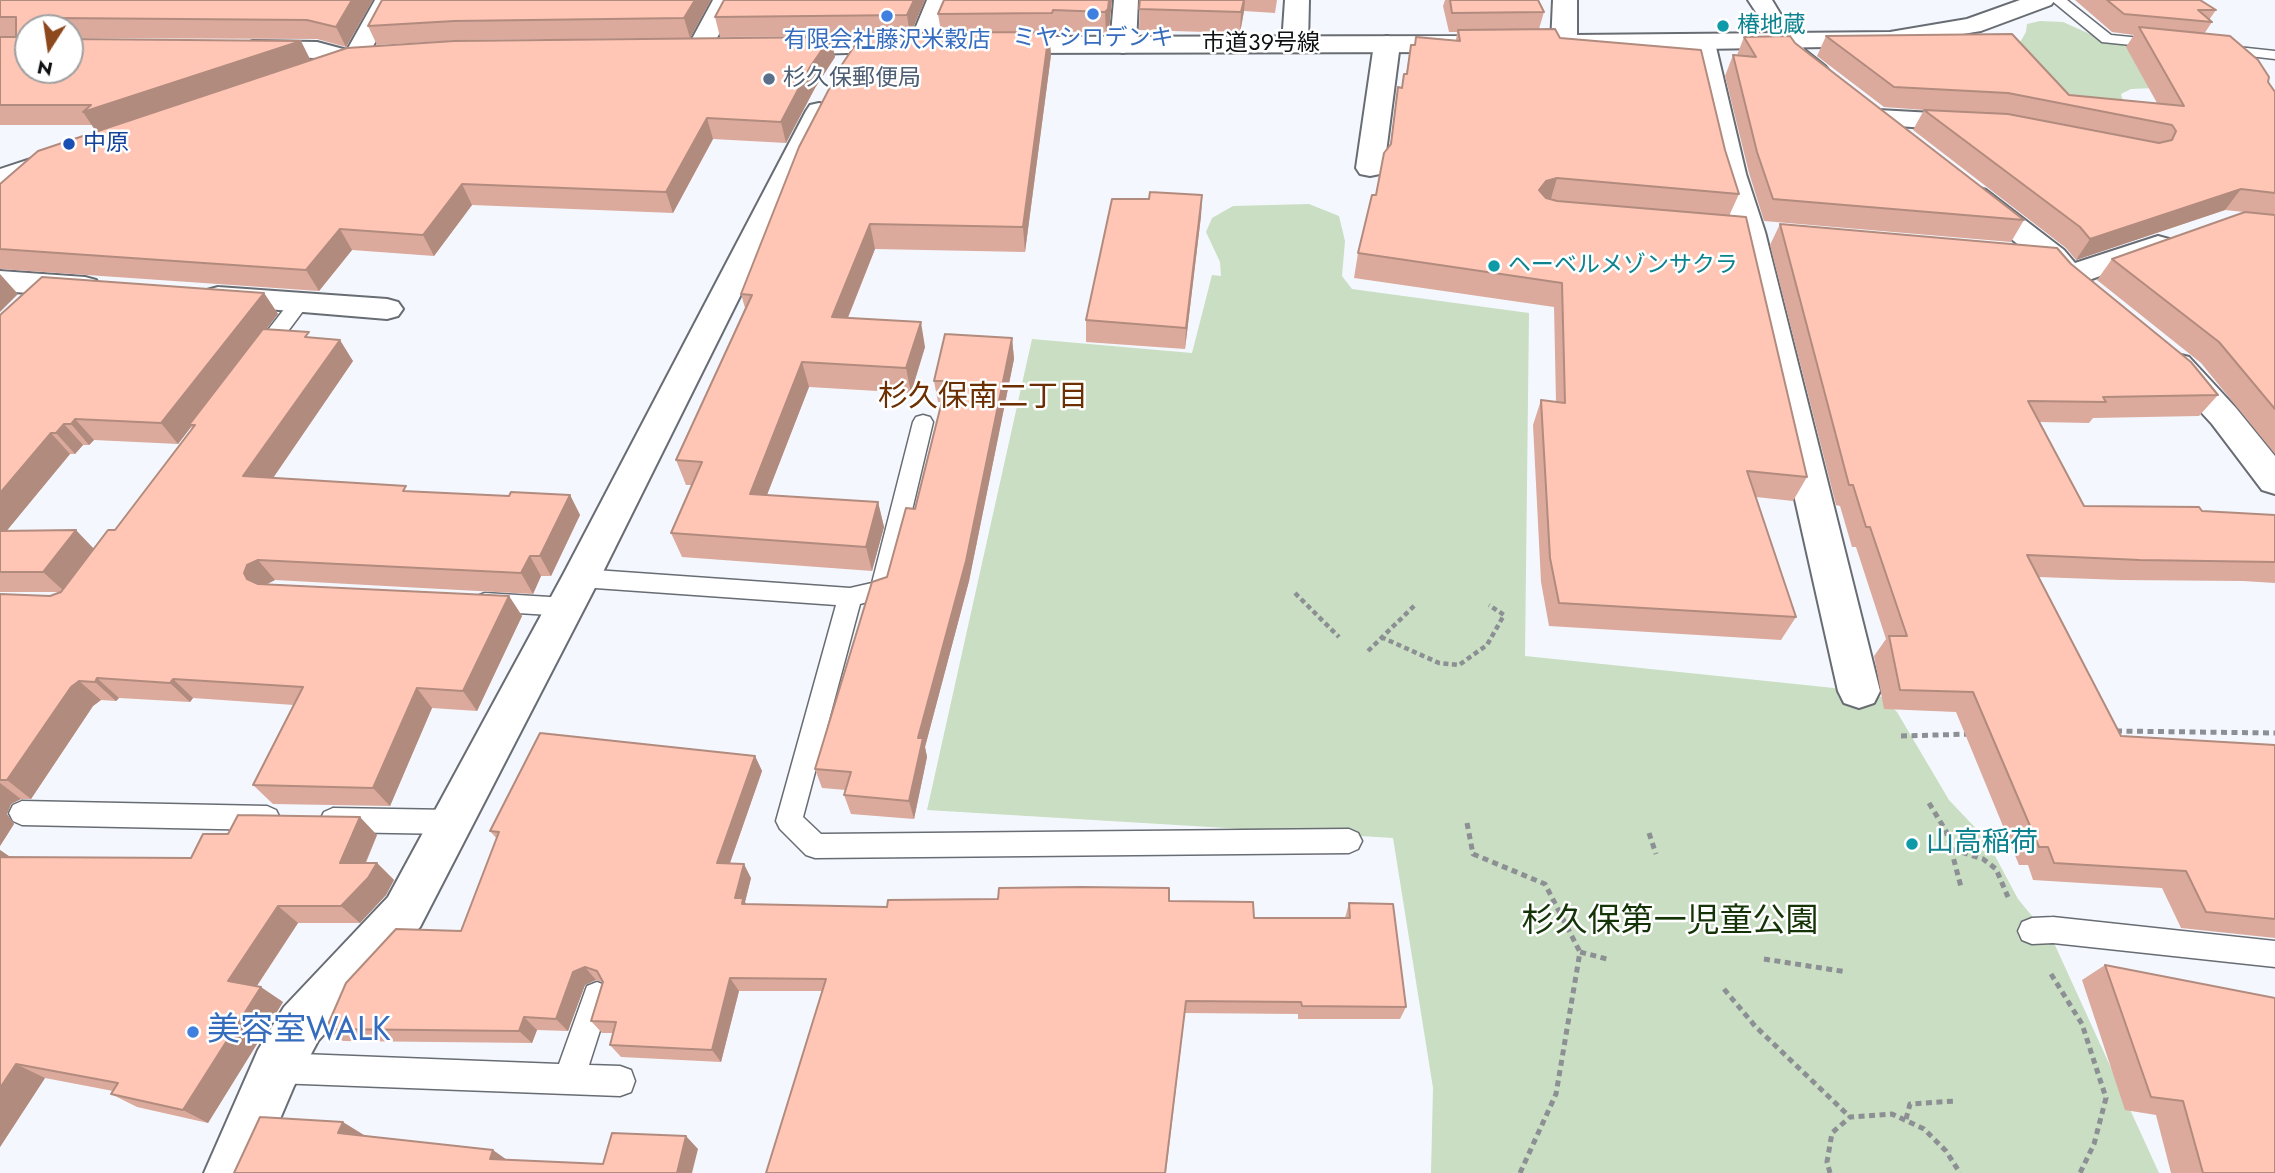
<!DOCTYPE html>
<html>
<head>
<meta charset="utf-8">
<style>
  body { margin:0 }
  #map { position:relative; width:2275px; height:1173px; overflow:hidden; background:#f4f8fe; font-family:Jost,sans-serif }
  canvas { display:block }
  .north { position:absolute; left:14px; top:14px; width:70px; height:70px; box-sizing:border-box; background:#fff; border:2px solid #9fa0a1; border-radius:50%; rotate:192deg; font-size:19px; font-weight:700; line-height:28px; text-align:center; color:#0f1113 }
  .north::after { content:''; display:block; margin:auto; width:24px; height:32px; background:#8d481d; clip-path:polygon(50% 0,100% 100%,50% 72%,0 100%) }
</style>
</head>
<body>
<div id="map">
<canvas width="2275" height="1173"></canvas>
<div class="north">N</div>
</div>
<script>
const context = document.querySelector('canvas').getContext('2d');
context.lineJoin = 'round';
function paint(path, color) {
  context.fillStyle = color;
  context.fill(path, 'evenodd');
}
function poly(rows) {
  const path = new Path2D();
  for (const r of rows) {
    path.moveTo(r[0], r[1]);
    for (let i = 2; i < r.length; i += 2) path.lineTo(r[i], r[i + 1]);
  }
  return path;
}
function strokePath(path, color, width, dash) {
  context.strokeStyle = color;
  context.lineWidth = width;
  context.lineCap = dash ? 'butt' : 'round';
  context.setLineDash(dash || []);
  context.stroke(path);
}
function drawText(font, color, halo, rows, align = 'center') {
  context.font = font + ' Jost,"Noto Sans JP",sans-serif';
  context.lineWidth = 5;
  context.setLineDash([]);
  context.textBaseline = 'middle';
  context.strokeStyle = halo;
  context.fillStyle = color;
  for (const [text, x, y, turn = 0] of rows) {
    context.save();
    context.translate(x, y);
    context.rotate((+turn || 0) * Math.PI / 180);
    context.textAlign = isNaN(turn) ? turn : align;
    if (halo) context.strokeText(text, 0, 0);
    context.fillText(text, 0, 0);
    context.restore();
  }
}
paint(poly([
  [2040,21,2063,22,2108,42,2155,52,2155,88,2131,89,2121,94,2124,106,2090,115,2012,56,2026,32,2027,24],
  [1309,204,1339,216,1345,241,1342,276,1352,289,1529,313,1525,656,1834,688,1882,697,1897,712,1949,800,1986,839,2018,899,2054,943,2159,1173,1431,1173,1433,1088,1393,838,927,810,1032,339,1192,353,1212,275,1221,276,1220,262,1206,232,1212,218,1233,206]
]), '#c9dec2');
const service = poly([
  [2051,0,2067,0,2111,35,2160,40,2167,44,2160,48,2102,42,2051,0],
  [2219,45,2275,51,2275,59,2214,52,2212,49,2214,46,2219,45],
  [299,297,306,299,308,303,306,307,268,358,254,358,251,353,254,348,292,299,299,297],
  [923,415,930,417,933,422,893,590,890,596,860,604,803,817,821,834,1349,829,1358,833,1362,841,1358,849,1349,853,815,858,806,855,780,829,776,821,836,605,581,587,573,584,570,578,573,572,581,569,850,588,872,583,913,422,916,417,923,415],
  [485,593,566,598,574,601,578,607,574,613,566,616,485,611,477,608,474,602,477,596,485,593],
  [22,801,267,806,276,810,280,818,276,826,267,830,22,825,13,821,9,813,13,805,22,801],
  [333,808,452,810,461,814,465,822,461,830,452,834,333,832,324,828,320,820,324,812,333,808],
  [2053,917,2275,941,2275,967,2053,943,2032,944,2022,940,2018,931,2022,922,2032,918,2053,917],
  [597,982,607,986,611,996,589,1065,620,1066,631,1070,635,1081,631,1092,620,1096,276,1083,265,1079,261,1068,265,1057,276,1053,559,1064,587,986,597,982]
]);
const minor = poly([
  [375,0,399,0,363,64,354,67,317,58,253,57,244,54,240,49,244,44,253,41,317,42,347,50,375,0],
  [713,0,737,0,709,53,700,56,691,53,687,48,713,0],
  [927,0,951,0,934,46,930,51,921,54,912,51,908,46,927,0],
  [1114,0,1138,0,1136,45,1132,50,1123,53,1114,50,1110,45,1114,0],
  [1285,0,1309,0,1308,44,1304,49,1295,52,1286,49,1282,44,1285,0],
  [1553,0,1577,0,1577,44,1573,49,1564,52,1555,49,1551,44,1553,0],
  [1748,0,1772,0,1795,38,1806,51,1825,66,1829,71,1825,76,1816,79,1807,76,1788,61,1748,0],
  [1702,35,1711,38,1715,43,1746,174,1765,232,1880,691,1874,703,1859,708,1844,703,1838,691,1735,232,1718,174,1689,43,1693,38,1702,35],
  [1387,36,1396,39,1400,44,1384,168,1380,174,1370,176,1360,174,1356,168,1374,44,1378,39,1387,36],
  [819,103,828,105,832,111,600,578,420,927,318,1041,294,1086,257,1173,204,1173,258,1050,284,1007,388,897,564,573,806,111,810,105,819,103],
  [1878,110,1970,115,1980,117,1984,123,1980,129,1970,131,1868,124,1865,118,1868,112,1878,110],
  [1976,187,1986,190,2064,250,2075,263,2158,236,2169,239,2173,245,2169,251,2089,280,2092,283,2087,290,2076,293,2065,290,2042,264,1966,202,1962,196,1966,190,1976,187],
  [0,271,85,277,96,280,101,287,96,294,85,297,0,291,0,271],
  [218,287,387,299,398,302,403,309,398,316,387,319,207,304,202,297,207,290,218,287],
  [2177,354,2189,357,2236,408,2275,456,2275,494,2262,490,2212,424,2165,373,2160,365,2165,357,2177,354]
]);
const tertiary = poly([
  [2020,0,2055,0,2051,5,1981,31,1890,46,1574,51,1565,48,1561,43,1565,38,1574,35,1890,32,1967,19,2020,0],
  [1465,36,1474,39,1478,44,1474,49,1465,52,997,53,988,50,984,45,988,40,997,37,1465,36],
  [905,38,914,41,918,46,914,51,780,55,771,52,767,47,771,42,780,39,905,38],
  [61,149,71,151,75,157,71,163,0,188,0,169,61,149]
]);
strokePath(service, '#686c73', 3);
strokePath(minor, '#686c73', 4);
strokePath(tertiary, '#686c73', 4);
strokePath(poly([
  [1295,593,1339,637],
  [1381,637,1439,663,1459,665,1487,645,1504,615,1489,605],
  [1368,651,1415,605]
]), '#8c8f93', 4.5, [5, 3.5]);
strokePath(poly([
  [2116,731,2275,733],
  [1901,736,1971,734],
  [1929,803,1946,831,1951,849,1983,859,1996,869,2008,897],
  [1467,823,1473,854,1545,884,1580,952],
  [1649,833,1656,854],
  [1951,849,1961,887],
  [1764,959,1847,972],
  [2051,974,2082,1024,2106,1098,2094,1144,2080,1173],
  [1724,989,1755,1026,1850,1117],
  [1906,1119,1910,1104,1955,1101],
  [1520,1173,1556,1094,1580,952,1607,959],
  [1830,1173,1827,1162,1832,1133,1850,1117,1892,1114,1924,1129,1946,1151,1960,1173]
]), '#8c8f93', 5, [6, 4.5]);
paint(service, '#fff');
paint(minor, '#fff');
paint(tertiary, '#fff');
paint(poly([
  [0,0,373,0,346,47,317,39,70,38,70,28,28,28,28,70,311,60,835,57,815,88,786,143,713,139,673,213,472,205,434,256,352,250,319,291,0,269,0,184,97,132,92,125,0,125],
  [382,0,711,0,690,38,463,40,377,45,368,26],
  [724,0,925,0,911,32,941,32,938,14,944,0,1112,0,1109,30,1106,33,1054,31,1053,34,1049,34,1051,55,1025,252,875,249,848,318,925,347,911,393,809,387,767,495,878,502,884,527,872,571,682,557,671,533,692,485,686,485,676,460,745,308,741,294,861,36,720,37,715,17],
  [1140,0,1277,0,1275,13,1244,11,1240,33,1139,30],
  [1445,0,1538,0,1544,12,1539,29,1560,38,1725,150,1739,194,1729,216,1807,477,1793,501,1756,497,1796,617,1781,640,1549,626,1541,582,1533,425,1541,400,1556,402,1554,307,1354,278,1358,253,1390,146,1398,87,1402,88,1406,74,1411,45,1456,40,1457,32,1449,32,1443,6],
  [2075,0,2200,0,2216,10,2209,20,2212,22,2204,34,2268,82,2275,92,2275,454,2201,363,2097,280,2112,259,2244,212,2225,210,2076,260,2066,248,1913,130,1924,110,1884,107,1817,56,1826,36,2069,95,2157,103,2126,47,2134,35,2112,32],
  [1744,37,1795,43,2024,220,2011,242,1764,221,1749,173,1725,76,1733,55,1737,55],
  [1202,195,1201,216,1185,349,1086,342,1086,320,1149,199],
  [1780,224,2071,264,2218,395,2199,416,2093,418,2089,423,2039,422,2084,506,2275,515,2275,583,2243,581,2121,580,2038,577,2121,736,2275,745,2275,938,2181,928,2162,888,2033,880,2028,865,2019,865,1956,712,1884,709,1874,656,1886,639,1856,547,1852,547,1840,506,1836,505,1770,245],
  [264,293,278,314,266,329,313,338,353,361,273,478,410,492,509,496,570,495,580,515,551,576,541,576,533,594,275,580,267,584,509,596,522,616,477,711,432,708,390,806,273,804,253,785,294,705,193,698,190,702,119,698,116,701,101,700,93,706,31,799,21,799,11,804,7,814,14,824,0,846,0,594,50,596,59,592,0,592,0,315],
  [191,427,192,429,115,530,94,548,6,531,70,454,75,454,83,445,89,445,94,440,178,444],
  [1012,338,1014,359,969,581,925,747,927,757,914,819,851,814,844,795,846,790,822,788,815,769,887,577,915,509,942,402,938,402,934,381],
  [755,756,762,771,730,863,751,878,745,902,746,904,887,907,1169,901,1254,918,1345,918,1349,903,1406,1007,1400,1019,1298,1019,1298,1014,1185,1013,1166,1173,766,1173,822,991,739,991,721,1062,621,1057,610,1045,613,1033,602,1033,591,1021,602,982,596,980,585,985,568,1031,537,1030,532,1043,343,1041,326,1029,461,931,497,839,490,831],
  [377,835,366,863,377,863,394,880,386,895,360,923,298,923,257,986,283,1002,208,1123,137,1107,111,1094,113,1091,45,1078,0,1147,0,850,10,857,191,858],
  [2105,965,2275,1173,2171,1173,2156,1115,2125,1110,2082,980]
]), '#dbaa9c');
paint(poly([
  [352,0,373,0,346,47,336,27],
  [695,0,711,0,690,38,684,18],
  [914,0,925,0,910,35,907,15],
  [1109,0,1112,0,1109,30,1106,33,1105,12],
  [1244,0,1245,0,1244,11,1240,33,1241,12],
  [55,18,61,28,54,28],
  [1049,32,1051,55,1025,252,1023,227],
  [831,37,835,57,815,88,786,143,781,122,810,67],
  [301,41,311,61,97,133,83,112],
  [707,118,713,139,673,213,666,192],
  [1557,178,1550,202,1539,190,1546,181],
  [462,184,472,205,434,256,423,235],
  [2241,189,2225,210,2076,260,2090,239],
  [1202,195,1201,216,1185,349,1186,328],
  [870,224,875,249,838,342,832,317],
  [340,229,352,250,319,291,306,270],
  [0,274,18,294,0,312],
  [264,293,278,314,193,425,189,425,191,427,178,444,161,423],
  [921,322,925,347,911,393,906,368],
  [1012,338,1014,359,969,581,925,747,927,757,914,819,909,801,918,738],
  [340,340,353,361,260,497,243,476],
  [802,362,809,387,758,518,750,494],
  [75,419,94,440,89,445,71,424],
  [64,424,83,445,75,454,56,433],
  [51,433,70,454,0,539,0,493],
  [570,495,580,515,551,576,540,556],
  [878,502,884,527,872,571,866,547],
  [76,530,96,551,65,592,43,572],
  [530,556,541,576,533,594,521,573],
  [258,560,275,580,265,585,262,593,247,579,244,573,247,565],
  [509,596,522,616,477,711,463,691],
  [97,678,119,698,116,701,95,682],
  [173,679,193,698,190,702,170,683],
  [79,681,101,700,93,706,31,799,7,780,71,687],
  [417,688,432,708,390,806,373,788],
  [755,756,762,771,725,877,717,863],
  [0,783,21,799,11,804,7,814,14,824,0,846],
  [360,817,377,835,358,880,340,863],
  [0,850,25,867,0,861],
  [377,863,394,880,386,895,360,923,341,906],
  [744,864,751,878,745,902,751,912,735,898],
  [278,906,298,923,250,996,228,981],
  [585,967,596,980,585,985,568,1031,556,1019,573,972],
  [730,978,739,991,721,1062,712,1050],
  [261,987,283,1002,208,1123,183,1110],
  [524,1017,537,1030,532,1043,519,1031],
  [16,1064,45,1078,0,1147,0,1088],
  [343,1122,364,1135,360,1146,338,1133],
  [686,1136,698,1149,692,1173,677,1173],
  [493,1150,510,1162,490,1159]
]), '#b28b7f');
const building = poly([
  [0,0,352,0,336,27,307,20,55,18,54,28,28,28,28,70,70,70,70,39,301,41,83,112,91,105,0,105,0,37,16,37,16,17,0,17,0,0],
  [382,0,695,0,684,18,454,21,368,26,382,0],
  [724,0,914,0,907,15,715,17,724,0],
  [944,0,1109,0,1108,9,1105,12,1053,10,1052,13,938,14,944,0],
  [1140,0,1244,0,1241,12,1139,9,1140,0],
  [1450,0,1538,0,1544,12,1452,13,1450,0],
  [2107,0,2200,0,2216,10,2198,10,2212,22,2124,14,2107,0],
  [2139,27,2230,36,2258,60,2269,77,2268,82,2275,92,2275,193,2241,189,2090,239,2080,227,1924,110,2008,114,2159,143,2172,140,2176,131,2172,125,2008,93,1894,87,1826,36,2012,34,2069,95,2184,106,2139,27],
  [1555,29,1560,38,1701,50,1725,150,1739,194,1557,178,1546,181,1539,190,1546,198,1557,201,1746,217,1807,477,1747,471,1796,617,1559,603,1550,558,1541,400,1565,403,1562,283,1358,253,1372,195,1376,195,1384,153,1391,144,1398,87,1402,88,1404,74,1407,74,1411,45,1415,45,1416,37,1460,41,1458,30,1555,29],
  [1049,32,1023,227,870,224,832,317,921,322,906,368,802,362,750,494,878,502,866,547,671,533,702,462,676,460,752,295,741,294,799,147,841,66,863,33,1049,32],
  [1790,36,1795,43,2024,220,1773,199,1757,152,1733,55,1756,57,1744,37,1790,36],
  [831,37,810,67,781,122,707,118,666,192,462,184,423,235,340,229,306,270,0,249,0,184,38,151,347,48,454,41,831,37],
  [1150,192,1202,195,1186,328,1086,320,1112,199,1149,199,1150,192],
  [2245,212,2275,215,2275,409,2219,342,2112,259,2245,212],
  [1780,224,2057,248,2071,264,2191,362,2218,395,2103,397,2106,402,2028,401,2084,506,2199,507,2202,511,2275,515,2275,562,2140,560,2027,555,2121,736,2275,745,2275,919,2206,912,2186,871,2054,863,2048,847,2039,847,1973,692,1900,690,1889,636,1907,636,1870,527,1866,527,1853,485,1849,485,1780,224],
  [42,277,264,293,161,423,75,419,71,424,64,424,56,433,51,433,0,493,0,315,42,277],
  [263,329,309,332,305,337,340,340,243,476,406,486,403,491,509,496,511,492,570,495,540,556,530,556,521,573,258,560,247,565,244,573,247,579,258,584,509,596,463,691,417,688,373,788,253,785,303,687,173,679,170,683,97,678,95,682,79,681,71,687,7,780,0,780,0,594,50,596,61,592,108,530,115,530,195,425,189,425,263,329],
  [945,334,1012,338,966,561,918,738,923,738,909,801,844,795,851,772,815,769,872,582,887,577,906,508,915,509,947,381,934,381,945,334],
  [76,530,43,572,0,572,0,531,76,530],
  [540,733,755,756,717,863,744,864,735,898,743,898,742,904,887,907,888,900,998,899,999,888,1081,887,1169,888,1169,901,1253,902,1254,918,1350,918,1349,903,1393,904,1406,1007,1302,1006,1301,1002,1186,1001,1165,1173,766,1173,826,979,730,978,712,1050,610,1045,616,1022,591,1021,603,982,597,971,585,967,573,972,556,1019,524,1017,519,1031,326,1029,346,983,396,929,461,931,499,832,490,831,540,733],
  [238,815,360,817,340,863,377,863,368,878,341,906,278,906,228,981,261,987,183,1110,111,1094,118,1083,16,1064,0,1088,0,857,191,858,203,834,228,834,238,815],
  [2105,965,2275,998,2275,1173,2203,1173,2183,1101,2151,1097,2105,965],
  [260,1117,343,1122,338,1133,493,1150,490,1159,603,1164,612,1133,686,1136,677,1173,234,1173,260,1117]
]);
paint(building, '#ffc6b5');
strokePath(building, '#b28b7f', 2);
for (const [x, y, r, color] of [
  [1093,14,7,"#3f7fe0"],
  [887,16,7,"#3f7fe0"],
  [1723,26,7,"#0f9aa8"],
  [769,79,7,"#5c6f8a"],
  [69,144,7,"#1a4fb4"],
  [1494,266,7,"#0f9aa8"],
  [1912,844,7,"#0f9aa8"],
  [193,1032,7,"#3f7fe0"]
]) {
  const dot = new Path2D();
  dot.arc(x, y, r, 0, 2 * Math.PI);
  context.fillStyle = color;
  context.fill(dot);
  strokePath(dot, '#fff', 2.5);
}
drawText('23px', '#0d838f', '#fff', [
  ["椿地蔵",1737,26],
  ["ヘーベルメゾンサクラ",1508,266]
], 'left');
drawText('23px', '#366cbe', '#fff', [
  ["ミヤシロデンキ",1093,39],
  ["有限会社藤沢米穀店",887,41]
]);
drawText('23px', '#0f1113', '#fff', [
  ["市道39号線",1261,44]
]);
drawText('23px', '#4e5e75', '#fff', [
  ["杉久保郵便局",783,79]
], 'left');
drawText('23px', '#164399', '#fff', [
  ["中原",83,144]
], 'left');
drawText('28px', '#0d838f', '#fff', [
  ["山高稲荷",1926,844]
], 'left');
drawText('30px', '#6b2f02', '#fff', [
  ["杉久保南二丁目",983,399]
]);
drawText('33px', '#143407', '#fff', [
  ["杉久保第一児童公園",1670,923]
]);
drawText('33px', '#366cbe', '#fff', [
  ["美容室WALK",207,1032]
], 'left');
</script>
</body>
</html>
